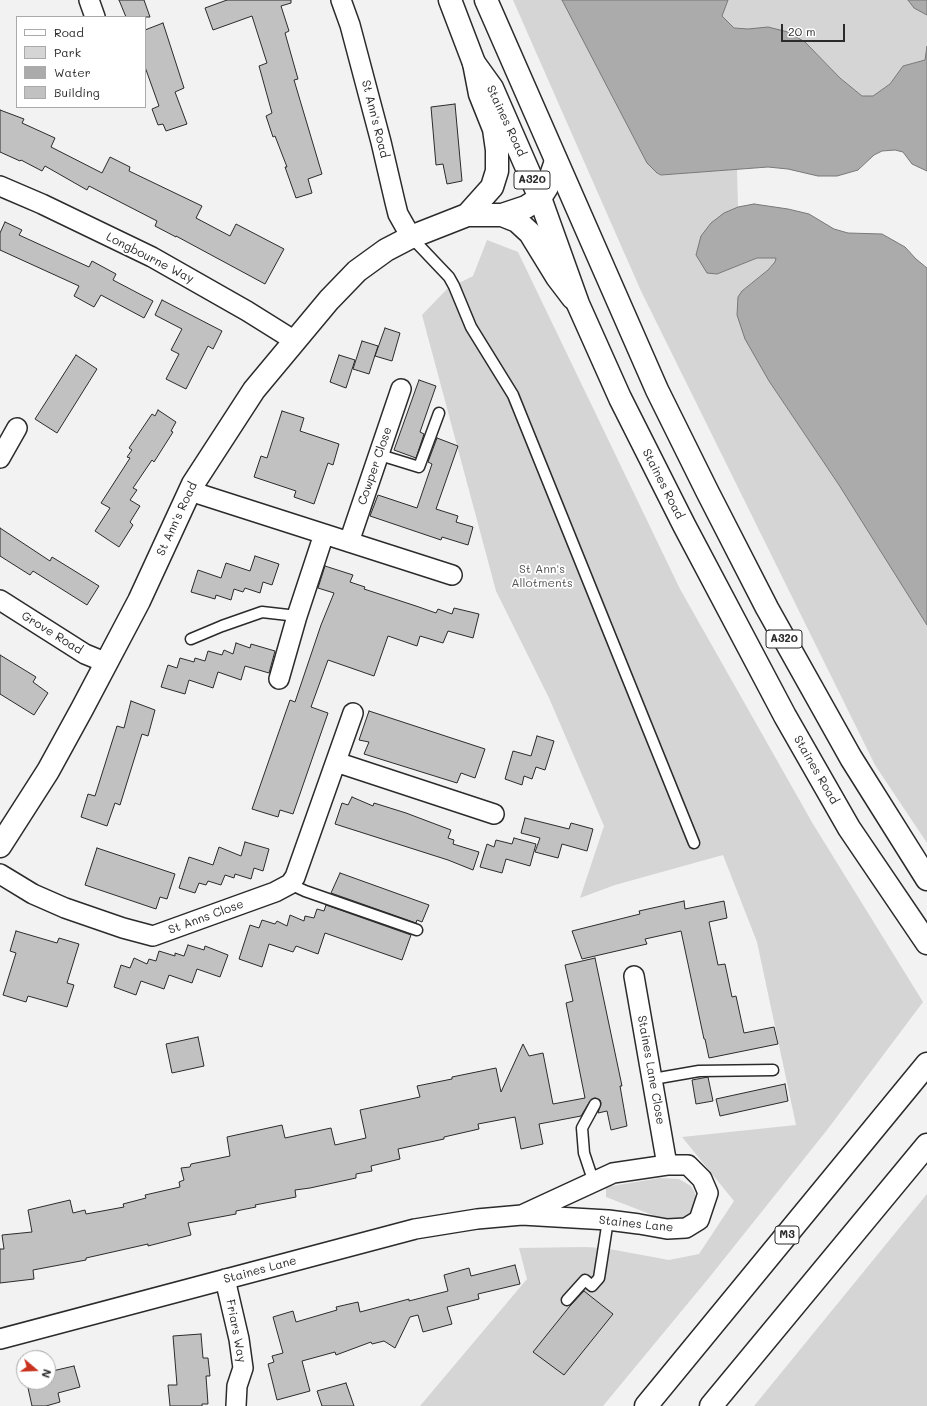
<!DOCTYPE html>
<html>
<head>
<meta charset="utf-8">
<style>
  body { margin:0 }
  #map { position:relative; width:927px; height:1406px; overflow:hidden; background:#f2f2f2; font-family:Mali,sans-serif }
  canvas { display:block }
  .legend { position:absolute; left:16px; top:16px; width:130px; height:92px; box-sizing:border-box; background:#fff; border:1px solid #aaa; margin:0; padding:5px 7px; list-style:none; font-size:12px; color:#2b2b2b }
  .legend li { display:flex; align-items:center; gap:8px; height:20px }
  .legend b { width:20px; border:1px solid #aaa }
  .north { position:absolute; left:16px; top:1350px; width:40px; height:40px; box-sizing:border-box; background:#fff; border:1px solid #aaa; border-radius:50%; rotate:109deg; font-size:11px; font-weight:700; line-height:16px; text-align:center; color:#2b2b2b }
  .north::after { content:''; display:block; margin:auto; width:14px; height:18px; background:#c8321e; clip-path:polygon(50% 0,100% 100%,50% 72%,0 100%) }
  .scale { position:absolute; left:781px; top:24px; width:64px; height:18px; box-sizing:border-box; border:2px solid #2b2b2b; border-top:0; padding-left:5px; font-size:12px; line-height:14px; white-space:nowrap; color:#2b2b2b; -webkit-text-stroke:3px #fff; paint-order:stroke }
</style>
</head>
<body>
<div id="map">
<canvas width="927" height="1406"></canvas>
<ul class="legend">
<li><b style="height:5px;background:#fff"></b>Road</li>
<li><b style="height:11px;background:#d5d5d5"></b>Park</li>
<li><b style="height:11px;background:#ababab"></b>Water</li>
<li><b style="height:11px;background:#c1c1c1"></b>Building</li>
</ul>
<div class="north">N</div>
<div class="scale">20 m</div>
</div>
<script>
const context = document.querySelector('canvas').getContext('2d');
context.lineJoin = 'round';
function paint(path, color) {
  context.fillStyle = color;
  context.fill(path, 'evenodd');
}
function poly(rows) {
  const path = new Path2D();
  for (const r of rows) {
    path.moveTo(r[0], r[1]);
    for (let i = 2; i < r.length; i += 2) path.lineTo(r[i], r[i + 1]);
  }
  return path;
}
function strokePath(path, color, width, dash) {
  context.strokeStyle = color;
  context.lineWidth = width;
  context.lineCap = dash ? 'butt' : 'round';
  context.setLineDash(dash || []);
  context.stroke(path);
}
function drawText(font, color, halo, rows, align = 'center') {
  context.font = font + ' Mali,sans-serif';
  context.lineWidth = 3.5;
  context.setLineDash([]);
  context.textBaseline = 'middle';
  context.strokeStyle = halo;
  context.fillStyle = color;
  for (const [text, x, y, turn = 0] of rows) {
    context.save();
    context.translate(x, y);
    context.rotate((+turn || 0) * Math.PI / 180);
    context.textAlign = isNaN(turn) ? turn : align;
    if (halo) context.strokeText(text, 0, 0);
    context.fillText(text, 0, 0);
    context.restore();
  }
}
paint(poly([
  [513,0,562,0,647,163,657,173,661,175,737,169,738,207,724,213,717,274,757,258,776,257,775,262,768,270,742,291,769,381,839,485,927,625,927,843,875,765,641,291],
  [728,0,908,0,914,8,927,15,927,46,925,60,903,66,890,84,873,96,862,96,840,78,805,42,748,29,734,28,722,16],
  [487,240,518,252,680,589,813,824,923,1002,827,1130,708,1279,603,1406,420,1406,527,1279,519,1248,585,1247,604,1248,669,1260,699,1254,734,1201,682,1137,796,1125,757,942,723,855,615,885,580,898,604,826,549,698,496,591,422,315,447,289,473,276],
  [660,1178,679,1179,691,1186,695,1193,695,1209,687,1218,673,1223,606,1197,606,1187],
  [927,1194,927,1406,754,1406]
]), '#d5d5d5');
const water = poly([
  [562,0,728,0,722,16,734,28,748,29,768,27,788,32,805,42,840,78,862,96,873,96,890,84,903,66,925,60,927,46,927,171,912,164,903,152,895,150,882,151,874,155,858,170,837,176,818,176,788,169,768,167,661,175,657,173,647,163,562,0],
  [908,0,927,0,927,15,914,8,908,0],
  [754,204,788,209,809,214,834,229,848,233,882,234,905,247,916,259,927,268,927,625,839,485,769,381,745,339,737,315,738,297,742,291,768,270,775,262,776,258,757,258,717,274,707,273,696,255,701,236,711,223,724,213,738,207,754,204]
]);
paint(water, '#ababab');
strokePath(water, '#787878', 1);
const building = poly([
  [119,0,144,0,150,17,126,17,119,0],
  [227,0,291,0,291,3,281,6,289,31,285,33,298,79,294,80,322,174,308,179,312,193,296,198,285,167,287,167,275,136,273,137,266,116,272,113,259,66,267,63,252,16,213,30,205,8,227,0],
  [163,23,184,88,175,92,187,124,166,131,163,124,158,125,152,109,159,106,145,67,145,30,163,23],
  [455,104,462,181,447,184,443,164,436,165,431,107,455,104],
  [0,110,24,119,22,123,55,138,51,147,102,173,110,157,130,167,129,171,202,206,196,218,230,236,236,224,284,249,265,284,176,236,176,237,155,226,157,221,124,204,89,186,87,190,45,166,42,171,21,160,20,161,0,152,0,110],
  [5,222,22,230,19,235,89,267,92,261,116,274,113,280,153,301,144,318,101,295,94,307,74,296,79,286,0,250,0,233,5,222],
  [162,300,222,331,213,349,208,346,186,389,166,379,179,354,171,350,182,329,155,315,162,300],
  [385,328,400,333,392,361,375,356,385,328],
  [362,341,378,346,369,374,353,369,362,341],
  [76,355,97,369,57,433,35,419,76,355],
  [339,355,355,360,346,388,330,382,339,355],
  [419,380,436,386,420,432,424,434,416,458,394,450,419,380],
  [158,410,176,422,171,431,173,432,154,462,152,460,133,488,137,490,130,500,140,506,130,522,133,525,119,547,95,531,110,508,101,503,130,458,127,457,132,450,129,448,152,414,155,416,158,410],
  [282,411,304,418,300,431,339,444,333,465,328,463,314,504,294,497,296,491,254,477,261,456,267,458,282,411],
  [437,438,458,446,436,509,458,516,456,522,473,527,468,545,442,537,441,540,370,516,378,495,417,508,432,464,428,462,437,438],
  [0,528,50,561,52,557,99,586,87,605,33,571,30,575,0,556,0,528],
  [255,556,279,564,272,585,263,582,260,593,245,588,243,592,234,589,231,600,216,595,215,599,191,592,198,570,221,578,226,563,250,571,255,556],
  [325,566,353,575,350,582,365,587,364,589,416,606,436,613,438,609,452,614,454,608,479,614,473,638,448,631,443,643,420,636,417,646,388,636,374,676,328,660,311,707,328,713,293,814,280,810,278,817,252,809,290,700,295,702,321,625,334,593,318,588,325,566],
  [236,643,250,648,251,644,275,651,269,673,245,666,241,680,218,672,213,688,189,680,185,694,161,687,168,665,177,668,180,658,194,662,195,658,205,661,208,651,222,655,224,650,233,654,236,643],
  [0,655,36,677,33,682,48,693,34,715,0,694,0,655],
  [131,701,155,710,148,736,142,734,120,805,115,803,107,826,81,817,88,794,95,796,117,726,124,728,131,701],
  [369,711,485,749,475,778,461,773,457,783,364,754,369,742,359,740,369,711],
  [537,736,554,741,545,770,536,767,532,779,524,776,522,785,505,779,513,751,531,756,537,736],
  [352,797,373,806,374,803,406,813,451,830,448,838,454,840,453,844,479,852,473,870,448,860,335,824,342,803,348,805,352,797],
  [525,818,569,829,571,823,593,829,587,851,562,844,558,858,535,852,540,838,521,833,525,818],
  [514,838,536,844,530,866,506,859,502,873,480,867,487,844,494,847,496,840,512,844,514,838],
  [245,842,269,849,263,871,254,868,251,879,235,874,234,878,225,875,221,885,208,881,206,885,199,883,195,893,179,888,189,857,213,865,219,847,241,856,245,842],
  [97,848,175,874,167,899,160,897,156,909,85,885,97,848],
  [340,873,429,905,422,922,417,920,416,923,331,893,340,873],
  [684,901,685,909,724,901,727,918,709,922,718,965,725,964,732,997,736,996,744,1033,774,1027,778,1044,709,1058,705,1039,704,1039,681,931,645,939,647,944,582,959,572,931,640,914,639,911,684,901],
  [326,905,411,935,402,960,325,933,318,954,296,946,293,952,269,944,262,967,239,959,250,925,259,928,262,920,275,924,277,921,287,926,290,915,304,921,305,916,314,918,317,909,324,911,326,905],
  [16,931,57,943,59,938,79,944,67,983,74,985,67,1007,28,996,26,1002,3,995,16,953,10,951,16,931],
  [188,945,204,950,205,946,228,955,220,977,197,969,192,983,169,975,164,989,141,981,136,995,114,987,121,965,130,968,134,958,147,964,149,959,156,961,159,951,175,956,175,953,184,956,188,945],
  [595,958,622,1086,620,1086,627,1126,611,1130,607,1111,598,1113,601,1103,600,1100,595,1098,590,1101,581,1116,539,1124,543,1144,521,1149,515,1117,478,1124,479,1129,444,1137,444,1139,398,1149,400,1159,371,1166,372,1171,356,1174,356,1178,310,1188,295,1190,296,1197,255,1205,256,1207,236,1211,236,1214,188,1223,191,1235,148,1246,148,1244,86,1258,86,1260,33,1270,34,1279,0,1283,0,1249,4,1249,2,1235,32,1232,28,1210,70,1200,73,1213,85,1210,86,1214,124,1207,123,1204,146,1198,145,1195,180,1187,179,1182,184,1180,181,1168,190,1167,191,1164,230,1156,227,1137,282,1125,285,1138,331,1128,335,1145,366,1138,360,1110,420,1097,417,1086,452,1079,452,1077,496,1068,501,1092,523,1044,529,1056,543,1053,553,1104,585,1098,566,1003,573,1001,565,965,595,958],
  [198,1037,204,1066,172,1073,166,1044,198,1037],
  [708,1077,713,1101,696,1104,692,1080,708,1077],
  [785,1084,788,1101,720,1116,716,1099,785,1084],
  [515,1265,520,1284,478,1294,479,1299,447,1307,452,1324,423,1332,418,1315,410,1317,395,1348,384,1341,372,1344,371,1342,336,1355,335,1352,302,1361,310,1391,277,1400,268,1364,274,1362,272,1356,283,1353,273,1317,293,1311,296,1322,337,1310,336,1307,358,1302,360,1312,409,1299,409,1301,448,1291,444,1275,469,1268,471,1276,515,1265],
  [584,1291,613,1314,564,1375,533,1352,570,1306,584,1291],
  [201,1334,203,1358,208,1358,210,1376,206,1376,208,1404,202,1404,202,1406,170,1406,168,1385,177,1385,173,1336,201,1334],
  [74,1366,80,1387,58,1393,60,1402,46,1406,32,1406,28,1388,35,1386,34,1382,48,1382,48,1372,74,1366],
  [346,1383,354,1406,322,1406,317,1391,346,1383]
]);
paint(building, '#c1c1c1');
strokePath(building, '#2b2b2b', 1);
const service = poly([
  [411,237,449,277,454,286,471,327,513,395,694,843],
  [380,455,419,467,439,413],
  [191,639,222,626,262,612,297,616],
  [290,884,305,891,417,930],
  [653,1079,699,1071,773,1070],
  [594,1183,584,1153,582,1128,595,1104],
  [567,1300,585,1280,592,1286,599,1278,608,1220]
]);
const minor = poly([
  [89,0,95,17],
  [341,0,350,25,381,142,395,202,398,214,411,237],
  [0,186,42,204,152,257,247,311,295,341],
  [0,458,17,428],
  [190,491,452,575],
  [349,542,401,389],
  [0,600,85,654,107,663],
  [279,679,297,616,324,534],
  [336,762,494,814],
  [0,874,33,894,65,908,123,928,153,936,275,892,290,884,295,877,353,713],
  [634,976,667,1165],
  [225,1279,239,1339,243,1368,237,1386,236,1406],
  [0,1339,415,1229,477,1219,522,1215,608,1220,639,1224,667,1229,686,1228,699,1220,708,1193,702,1179,688,1165,667,1165,613,1173,522,1215]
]);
const secondary = poly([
  [467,215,492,187,497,171,497,150,494,129,480,94,474,63],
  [502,215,526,207,540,198,547,187,556,161],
  [0,846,48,771,82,709,139,601,193,484,254,390,329,300,357,271,386,250,411,237,467,215,502,215,517,221,530,233,557,277,573,298]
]);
const primary = poly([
  [450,0,474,63,492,88,540,198,578,304,620,398,684,525,785,716,849,828,927,943],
  [486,0,657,390,707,491,767,608,851,758,927,879]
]);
const motorway = poly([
  [646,1406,927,1064],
  [711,1406,927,1145]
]);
strokePath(service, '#2b2b2b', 13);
strokePath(minor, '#2b2b2b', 22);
strokePath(secondary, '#2b2b2b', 25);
strokePath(primary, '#2b2b2b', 25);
strokePath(motorway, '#2b2b2b', 25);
strokePath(service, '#fff', 10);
strokePath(minor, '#fff', 19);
strokePath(secondary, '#fff', 22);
strokePath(primary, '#fff', 22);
strokePath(motorway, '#fff', 22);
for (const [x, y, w] of [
  [532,180,36],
  [784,639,36],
  [787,1235,24]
]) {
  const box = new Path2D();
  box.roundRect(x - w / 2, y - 9, w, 18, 3);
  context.fillStyle = '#fff';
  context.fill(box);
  strokePath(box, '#2b2b2b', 1);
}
drawText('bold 11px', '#2b2b2b', null, [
  ["A320",532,180],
  ["A320",784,639],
  ["M3",787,1235]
]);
drawText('12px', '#2b2b2b', '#fff', [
  ["St Ann's Road",375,119,76],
  ["Staines Road",506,121,65],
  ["Longbourne Way",150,258,27],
  ["Cowper Close",375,466,-71],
  ["Staines Road",663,484,63],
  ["St Ann's Road",177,519,-65],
  ["Grove Road",52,633,32],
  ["Staines Road",816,770,60],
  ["St Anns Close",206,917,-20],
  ["Staines Lane Close",651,1070,80],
  ["Staines Lane",636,1224,6],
  ["Staines Lane",260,1270,-15],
  ["Friars Way",236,1331,79]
]);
drawText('12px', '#565656', '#fff', [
  ["St Ann's",542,569],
  ["Allotments",542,583]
]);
</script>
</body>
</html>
